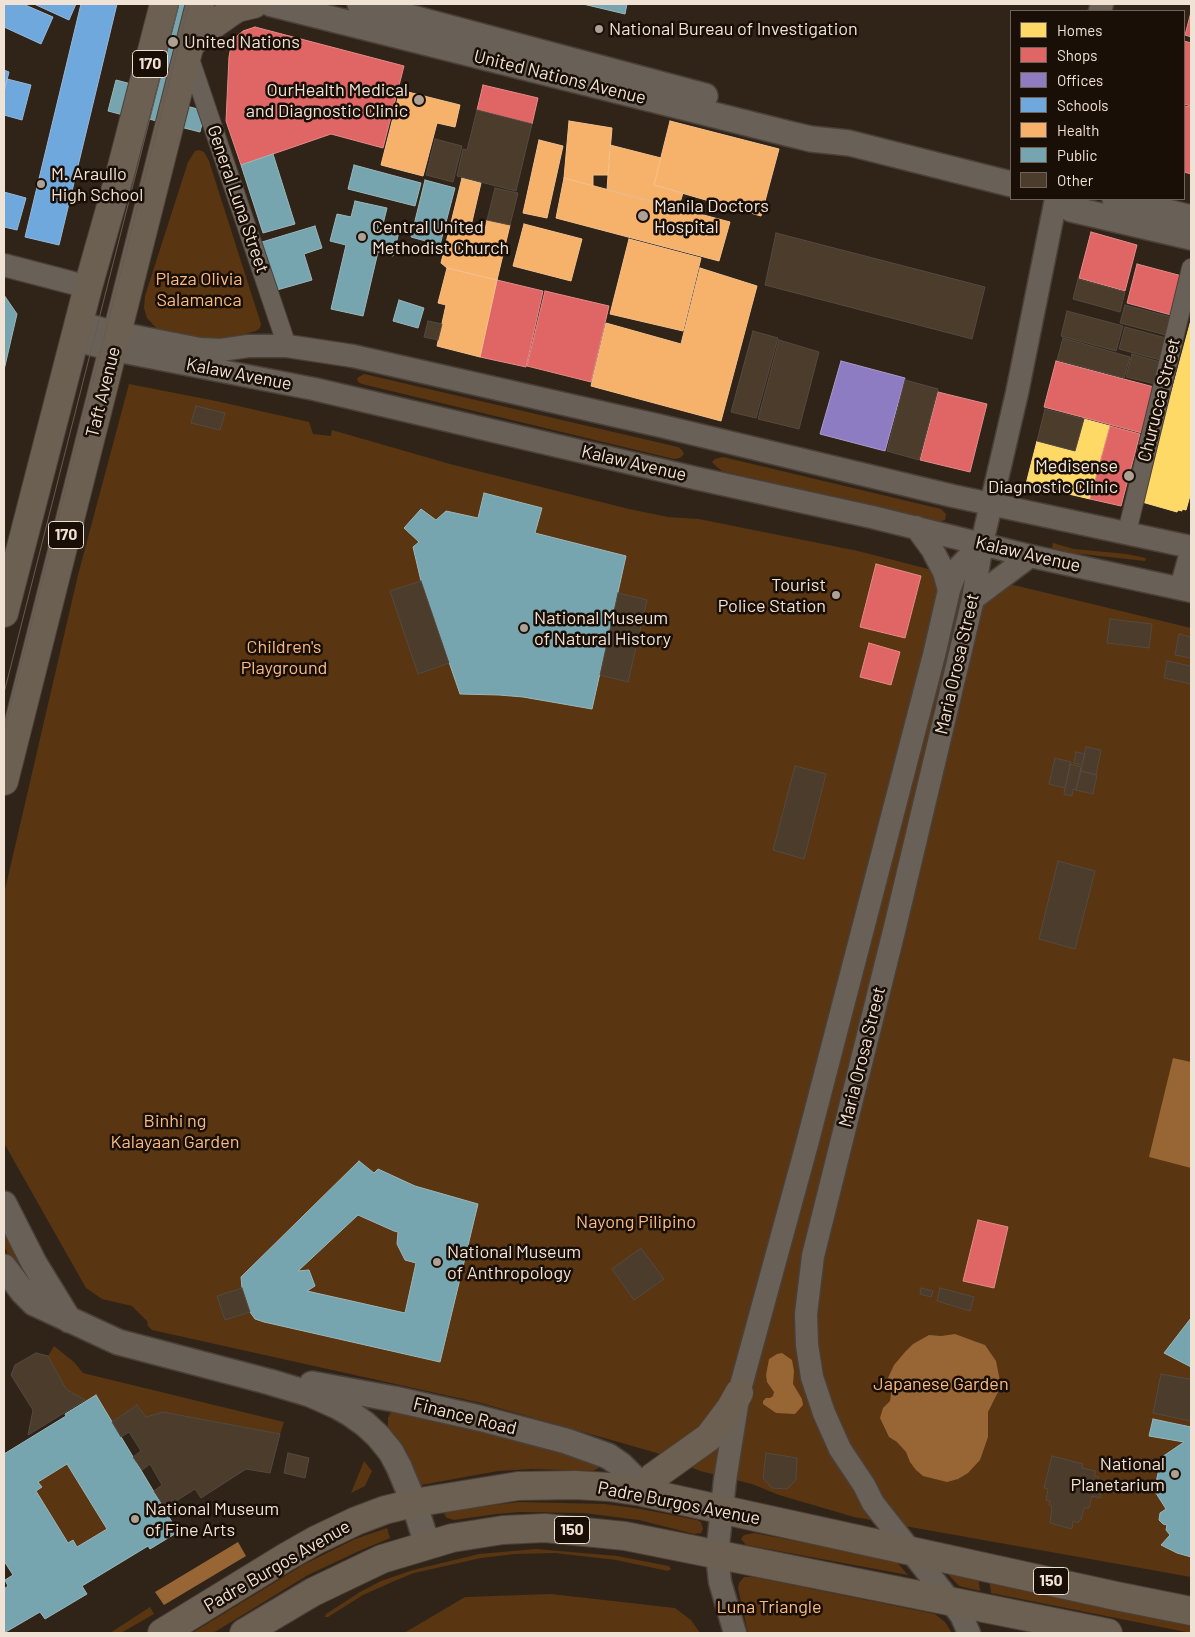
<!DOCTYPE html>
<html>
<head>
<meta charset="utf-8">
<style>
  body { margin:0 }
  #map { position:relative; width:1195px; height:1637px; overflow:hidden; background:#302419; font-family:Barlow,sans-serif }
  canvas { display:block }
  .frame { position:absolute; inset:0; border:5px solid #f1e2d6; pointer-events:none }
  .legend { position:absolute; left:1010px; top:10px; width:175px; height:190px; box-sizing:border-box; background:#190f07; border:1px solid #6f635a; margin:0; padding:6px 9px; list-style:none; font-size:15px; color:#f1e2d6 }
  .legend li { display:flex; align-items:center; gap:10px; height:25px }
  .legend b { width:25px; border:1px solid #6f635a }
</style>
</head>
<body>
<div id="map">
<canvas width="1195" height="1637"></canvas>
<div class="frame"></div>
<ul class="legend">
<li><b style="height:14px;background:#ffd966"></b>Homes</li>
<li><b style="height:14px;background:#e06666"></b>Shops</li>
<li><b style="height:14px;background:#8e7cc3"></b>Offices</li>
<li><b style="height:14px;background:#6fa8dc"></b>Schools</li>
<li><b style="height:14px;background:#f6b26b"></b>Health</li>
<li><b style="height:14px;background:#76a5af"></b>Public</li>
<li><b style="height:14px;background:#4b3c2b"></b>Other</li>
</ul>
</div>
<script>
const context = document.querySelector('canvas').getContext('2d');
context.lineJoin = 'round';
function paint(path, color) {
  context.fillStyle = color;
  context.fill(path, 'evenodd');
}
function poly(rows) {
  const path = new Path2D();
  for (const r of rows) {
    path.moveTo(r[0], r[1]);
    for (let i = 2; i < r.length; i += 2) path.lineTo(r[i], r[i + 1]);
  }
  return path;
}
function strokePath(path, color, width, dash) {
  context.strokeStyle = color;
  context.lineWidth = width;
  context.lineCap = dash ? 'butt' : 'round';
  context.setLineDash(dash || []);
  context.stroke(path);
}
function drawText(font, color, halo, rows, align = 'center') {
  context.font = font + ' Barlow,sans-serif';
  context.lineWidth = 5;
  context.setLineDash([]);
  context.textBaseline = 'middle';
  context.strokeStyle = halo;
  context.fillStyle = color;
  for (const [text, x, y, turn = 0] of rows) {
    context.save();
    context.translate(x, y);
    context.rotate((+turn || 0) * Math.PI / 180);
    context.textAlign = isNaN(turn) ? turn : align;
    if (halo) context.strokeText(text, 0, 0);
    context.fillText(text, 0, 0);
    context.restore();
  }
}
paint(poly([
  [199,150,204,152,209,161,261,324,260,328,256,331,229,338,207,339,161,333,147,318,144,308,145,296,188,162,195,151],
  [364,374,678,447,682,450,684,454,680,458,674,459,362,384,358,382,357,378],
  [129,384,216,401,309,422,313,434,331,436,332,430,450,464,629,509,668,517,699,519,858,551,940,572,1018,586,1191,628,1191,1577,854,1517,779,1495,752,1484,700,1471,657,1453,481,1403,152,1330,148,1326,147,1321,132,1306,102,1299,86,1288,4,1143,4,894,78,575],
  [723,457,941,509,946,514,945,520,938,522,722,471,717,467,712,462,715,459],
  [1053,543,1074,549,1127,554,1146,558,1145,561,1073,553,1052,548],
  [4,1233,18,1261,24,1267,28,1276,27,1277,9,1257,4,1246],
  [54,1346,74,1362,83,1373,284,1422,280,1434,163,1412,146,1417,137,1405,112,1422,84,1400,66,1389,48,1356],
  [392,1410,506,1428,600,1466,597,1469,593,1471,532,1469,498,1471,421,1485,418,1482,407,1453,388,1428,388,1418],
  [364,1461,372,1471,365,1486,351,1493],
  [67,1464,107,1529,77,1547,73,1540,68,1543,36,1491,42,1487,38,1482],
  [519,1502,605,1504,641,1509,697,1520,701,1522,703,1529,701,1533,694,1534,639,1520,584,1513,520,1512,496,1514,454,1520,447,1518,444,1514,446,1512,467,1508],
  [387,1528,390,1538,359,1551,308,1575,213,1633,192,1633,303,1565,355,1539],
  [754,1533,895,1560,908,1575,746,1545,741,1539,744,1535],
  [536,1549,617,1556,669,1566,671,1569,668,1571,616,1560,555,1553,515,1554,481,1558,414,1573,392,1582,363,1595,328,1617,325,1617,326,1614,360,1592,381,1581,413,1570,479,1554],
  [945,1571,978,1576,980,1591,959,1586],
  [744,1577,754,1577,935,1614,945,1622,952,1633,748,1633,738,1588,739,1583],
  [989,1579,1191,1619,1191,1633,991,1593],
  [551,1594,675,1608,691,1620,700,1633,404,1633,465,1597],
  [150,1607,154,1614,121,1633,110,1633]
]), '#593511');
paint(poly([
  [1173,1058,1191,1062,1191,1168,1149,1157],
  [955,1334,985,1345,996,1361,1001,1386,988,1412,988,1437,980,1460,968,1473,958,1479,947,1482,923,1476,916,1470,910,1462,906,1452,897,1442,889,1437,880,1418,883,1408,890,1401,891,1394,887,1380,894,1365,905,1352,913,1344,929,1335,941,1336],
  [782,1353,792,1360,794,1371,793,1384,802,1399,803,1405,795,1414,776,1413,763,1404,763,1401,766,1398,770,1398,773,1396,774,1392,767,1382,766,1375,769,1359,777,1354],
  [238,1542,246,1556,164,1605,155,1592]
]), '#986534');
const homes = poly([
  [1191,320,1191,492,1186,510,1182,509,1182,511,1178,510,1177,512,1142,502,1191,320],
  [1084,419,1110,426,1090,499,1026,484,1037,441,1075,451,1084,419]
]);
paint(homes, '#ffd966');
strokePath(homes, '#fbdc88', 1);
const shops = poly([
  [1191,12,1191,37,1185,35,1191,12],
  [255,27,404,66,383,148,331,134,241,165,226,121,229,57,231,46,236,37,243,31,255,27],
  [1184,41,1191,43,1191,106,1184,104,1184,41],
  [483,85,538,98,532,124,477,110,483,85],
  [1184,106,1191,107,1191,174,1184,172,1184,106],
  [1091,232,1137,245,1125,291,1079,278,1091,232],
  [1137,264,1182,276,1171,315,1127,303,1137,264],
  [497,280,543,291,526,367,480,357,497,280],
  [545,291,609,306,591,382,527,366,545,291],
  [1056,361,1154,387,1142,433,1044,407,1056,361],
  [938,392,987,404,970,472,920,460,938,392],
  [1110,426,1140,434,1121,506,1090,499,1110,426],
  [876,564,921,576,905,638,860,627,876,564],
  [869,643,900,652,891,685,860,677,869,643],
  [978,1220,1008,1227,994,1288,963,1281,978,1220]
]);
paint(shops, '#e06666');
strokePath(shops, '#e58b88', 1);
const offices = poly([
  [841,361,905,378,885,451,820,434,841,361]
]);
paint(offices, '#8e7cc3');
strokePath(offices, '#ac9bc9', 1);
const schools = poly([
  [4,4,23,4,53,17,41,44,4,27,4,4],
  [34,4,76,4,69,20,34,4],
  [81,4,117,4,59,245,25,237,81,4],
  [4,70,9,72,4,92,4,70],
  [7,79,31,85,22,120,4,115,4,92,7,79],
  [4,192,26,198,17,230,4,227,4,192]
]);
paint(schools, '#6fa8dc');
strokePath(schools, '#96b9da', 1);
const health = poly([
  [400,90,460,105,455,127,437,123,423,176,381,165,400,90],
  [569,121,612,128,608,175,593,175,593,186,564,178,569,121],
  [670,121,779,149,761,216,654,185,670,121],
  [539,140,563,146,547,218,523,213,539,140],
  [610,145,661,158,654,185,683,193,678,209,607,190,610,145],
  [462,178,481,183,471,226,485,230,487,220,510,225,497,280,447,268,441,263,462,178],
  [564,178,730,222,719,261,556,218,564,178],
  [524,224,582,239,571,281,513,266,524,224],
  [629,239,701,258,683,331,610,314,629,239],
  [447,268,497,280,480,357,437,346,446,305,438,303,447,268],
  [700,268,757,286,721,421,591,386,606,323,681,344,700,268]
]);
paint(health, '#f6b26b');
strokePath(health, '#f4c08b', 1);
const public = poly([
  [160,4,205,4,179,104,205,111,200,132,145,118,131,117,108,111,116,80,139,86,160,4],
  [583,4,627,4,625,14,583,4],
  [273,154,295,224,263,233,241,165,273,154],
  [354,165,421,183,415,206,348,189,354,165],
  [425,180,455,188,440,245,411,237,425,180],
  [355,201,387,208,383,224,400,228,393,256,378,252,363,316,331,309,346,245,330,241,337,214,351,217,355,201],
  [315,226,322,248,304,254,312,280,277,290,262,242,315,226],
  [4,295,17,314,4,370,4,295],
  [399,300,424,308,418,328,393,321,399,300],
  [484,493,542,508,535,533,626,556,592,709,523,697,499,695,460,694,421,581,413,547,419,542,404,528,421,509,436,520,446,511,478,518,484,493],
  [359,1161,374,1173,378,1169,415,1186,478,1204,440,1362,264,1322,255,1319,250,1312,242,1288,241,1277,359,1161],
  [358,1215,394,1231,398,1232,397,1244,405,1260,416,1263,405,1313,307,1291,315,1286,309,1270,298,1271,358,1215],
  [1191,1318,1191,1367,1164,1353,1191,1318],
  [96,1395,178,1532,150,1549,148,1546,82,1586,87,1594,45,1619,40,1612,4,1633,4,1589,8,1586,5,1580,13,1575,4,1561,4,1454,66,1416,65,1414,96,1395],
  [67,1464,107,1529,77,1547,73,1540,68,1543,36,1491,42,1487,38,1482,67,1464],
  [1153,1419,1191,1427,1191,1557,1177,1553,1161,1545,1170,1535,1166,1530,1167,1525,1163,1524,1159,1520,1160,1513,1166,1509,1154,1490,1162,1457,1184,1442,1149,1436,1153,1419]
]);
paint(public, '#76a5af');
strokePath(public, '#9bb7bb', 1);
const building = poly([
  [477,110,532,124,516,191,457,176,463,149,467,150,477,110],
  [435,139,462,146,453,182,426,175,435,139],
  [495,188,518,193,510,225,487,220,495,188],
  [776,233,985,287,972,339,765,285,776,233],
  [1078,279,1125,292,1120,312,1073,299,1078,279],
  [1125,305,1171,317,1166,335,1120,323,1125,305],
  [1067,311,1123,326,1116,351,1061,336,1067,311],
  [428,321,442,324,438,340,424,337,428,321],
  [1125,327,1166,338,1160,360,1119,349,1125,327],
  [753,331,778,338,756,418,731,412,753,331],
  [1063,338,1130,357,1124,378,1057,360,1063,338],
  [779,340,819,352,799,429,758,419,779,340],
  [1132,354,1160,362,1155,384,1126,377,1132,354],
  [905,380,938,389,919,460,887,451,905,380],
  [196,406,225,413,220,430,191,423,196,406],
  [1045,409,1084,419,1075,451,1037,441,1045,409],
  [421,581,449,663,418,674,390,591,421,581],
  [618,593,647,600,628,682,600,675,618,593],
  [1110,619,1152,624,1149,648,1107,643,1110,619],
  [1179,634,1191,637,1191,658,1175,655,1179,634],
  [1167,661,1191,666,1191,684,1164,678,1167,661],
  [1086,747,1101,750,1096,775,1081,771,1086,747],
  [1076,752,1085,754,1082,765,1074,763,1076,752],
  [1055,758,1071,762,1065,788,1049,784,1055,758],
  [1070,764,1081,767,1076,790,1073,789,1072,796,1064,794,1070,764],
  [795,766,826,774,804,859,773,850,795,766],
  [1081,771,1097,775,1093,794,1076,790,1081,771],
  [1058,861,1095,871,1075,949,1039,939,1058,861],
  [641,1248,664,1279,634,1300,612,1269,641,1248],
  [242,1288,250,1312,225,1320,217,1296,242,1288],
  [921,1288,933,1291,931,1297,920,1294,921,1288],
  [940,1288,974,1297,970,1311,937,1301,940,1288],
  [36,1353,48,1356,66,1389,85,1400,28,1435,33,1410,11,1375,15,1365,36,1353],
  [1161,1374,1189,1379,1191,1378,1191,1421,1153,1413,1161,1374],
  [137,1405,146,1417,163,1412,280,1434,270,1473,246,1469,201,1498,195,1489,165,1508,154,1491,162,1485,150,1464,142,1470,133,1457,141,1451,129,1432,121,1437,112,1422,137,1405],
  [288,1453,309,1458,305,1478,284,1473,288,1453],
  [766,1453,797,1458,796,1480,787,1489,772,1488,763,1478,766,1453],
  [1052,1456,1083,1464,1082,1468,1096,1471,1094,1476,1099,1477,1097,1484,1102,1486,1100,1498,1092,1496,1089,1508,1084,1508,1081,1520,1079,1520,1078,1523,1073,1521,1072,1529,1050,1523,1052,1506,1049,1505,1050,1501,1046,1500,1048,1489,1044,1488,1052,1456]
]);
paint(building, '#4b3c2b');
strokePath(building, '#544a41', 1);
const minor = poly([
  [188,53,287,346],
  [1127,532,1191,268]
]);
const tertiary = poly([
  [1100,11,1102,4],
  [4,265,88,287],
  [79,323,118,333,200,349,221,350,248,346,287,346,353,356,661,426,953,496,1191,547],
  [75,340,114,350,314,389,695,478,872,517,1030,556,1191,591],
  [916,527,932,549,944,572,949,590],
  [1181,588,1191,552],
  [973,599,1030,556],
  [735,1633,720,1582,717,1555,725,1480,739,1393,807,1144,934,655,949,590,957,569,982,543],
  [969,1633,961,1615,873,1503,864,1485,840,1449,824,1413,812,1377,807,1345,806,1314,813,1256,895,927,973,599,982,543,1017,393,1056,199]
]);
const secondary = poly([
  [272,4,790,134,811,139,849,143,1011,184],
  [360,4,705,96],
  [1060,199,1071,209,1191,237],
  [1115,199,1191,218],
  [4,1204,34,1263,69,1320],
  [4,1267,23,1292,34,1303,118,1342,270,1382,310,1394,337,1406,351,1414,365,1424,378,1436,391,1452,399,1467,414,1503,427,1544],
  [312,1384,394,1399,479,1418,566,1441,608,1456,621,1465,632,1476,642,1492]
]);
const primary = poly([
  [191,44,204,31,228,14,237,8,254,4],
  [4,613,88,287,120,174,164,4],
  [4,781,200,4],
  [642,1492,653,1477,709,1437,730,1409,739,1393],
  [162,1633,286,1557,316,1540,356,1521,385,1510,414,1503,518,1486,575,1485,609,1487,642,1492,1116,1596,1191,1611],
  [244,1633,313,1592,382,1559,452,1538,503,1530,545,1528,625,1536,1108,1633]
]);
strokePath(minor, '#4b4038', 20);
strokePath(tertiary, '#4b4038', 25);
strokePath(secondary, '#4b4038', 28);
strokePath(primary, '#4b4038', 30);
strokePath(minor, '#696058', 18);
strokePath(tertiary, '#696058', 22);
strokePath(secondary, '#696058', 25);
strokePath(primary, '#6c6052', 28);
strokePath(poly([
  [4,693,179,4],
  [4,731,189,4]
]), '#665b54', 1);
for (const [x, y, r, color] of [
  [599,29,5,"#ada094"],
  [173,42,6,"#ada094"],
  [419,100,6,"#ada094"],
  [41,184,5,"#ada094"],
  [643,216,6,"#ada094"],
  [362,237,5,"#ada094"],
  [1129,476,6,"#ada094"],
  [836,595,5,"#ada094"],
  [524,628,5,"#ada094"],
  [437,1262,5,"#ada094"],
  [1175,1474,5,"#ada094"],
  [135,1519,5,"#ada094"]
]) {
  const dot = new Path2D();
  dot.arc(x, y, r, 0, 2 * Math.PI);
  context.fillStyle = color;
  context.fill(dot);
  strokePath(dot, '#190f07', 2);
}
for (const [x, y, w] of [
  [150,64,35],
  [66,535,35],
  [572,1530,35],
  [1051,1581,35]
]) {
  const box = new Path2D();
  box.roundRect(x - w / 2, y - 13.5, w, 27, 4);
  context.fillStyle = '#190f07';
  context.fill(box);
  strokePath(box, '#f1e2d6', 1);
}
drawText('bold 16px', '#f1e2d6', null, [
  ["170",150,64],
  ["170",66,535],
  ["150",572,1530],
  ["150",1051,1581]
]);
drawText('18px', '#f1e2d6', '#190f07', [
  ["National Bureau of Investigation",609,29],
  ["United Nations",184,42],
  ["OurHealth Medical",408,90,"right"],
  ["and Diagnostic Clinic",408,111,"right"],
  ["M. Araullo",51,174],
  ["High School",51,195],
  ["Manila Doctors",654,206],
  ["Hospital",654,227],
  ["Central United",372,227],
  ["Methodist Church",372,248],
  ["Medisense",1118,466,"right"],
  ["Diagnostic Clinic",1118,487,"right"],
  ["Tourist",826,585,"right"],
  ["Police Station",826,606,"right"],
  ["National Museum",534,618],
  ["of Natural History",534,639],
  ["National Museum",447,1252],
  ["of Anthropology",447,1273],
  ["National",1165,1464,"right"],
  ["Planetarium",1165,1485,"right"],
  ["National Museum",145,1509],
  ["of Fine Arts",145,1530]
], 'left');
drawText('18px', '#f1e2d6', '#190f07', [
  ["United Nations Avenue",560,77,14],
  ["General Luna Street",238,199,71],
  ["Kalaw Avenue",239,374,11],
  ["Taft Avenue",103,392,-76],
  ["Churucca Street",1159,400,-76],
  ["Kalaw Avenue",634,463,13],
  ["Kalaw Avenue",1028,554,13],
  ["Maria Orosa Street",957,664,-77],
  ["Maria Orosa Street",862,1057,-76],
  ["Finance Road",465,1416,14],
  ["Padre Burgos Avenue",679,1503,11],
  ["Padre Burgos Avenue",277,1566,-30]
]);
drawText('18px', '#faba83', '#190f07', [
  ["Plaza Olivia",199,279],
  ["Salamanca",199,300],
  ["Children's",284,647],
  ["Playground",284,668],
  ["Binhi ng",175,1121],
  ["Kalayaan Garden",175,1142],
  ["Nayong Pilipino",636,1222],
  ["Japanese Garden",941,1384],
  ["Luna Triangle",769,1607]
]);
</script>
</body>
</html>
